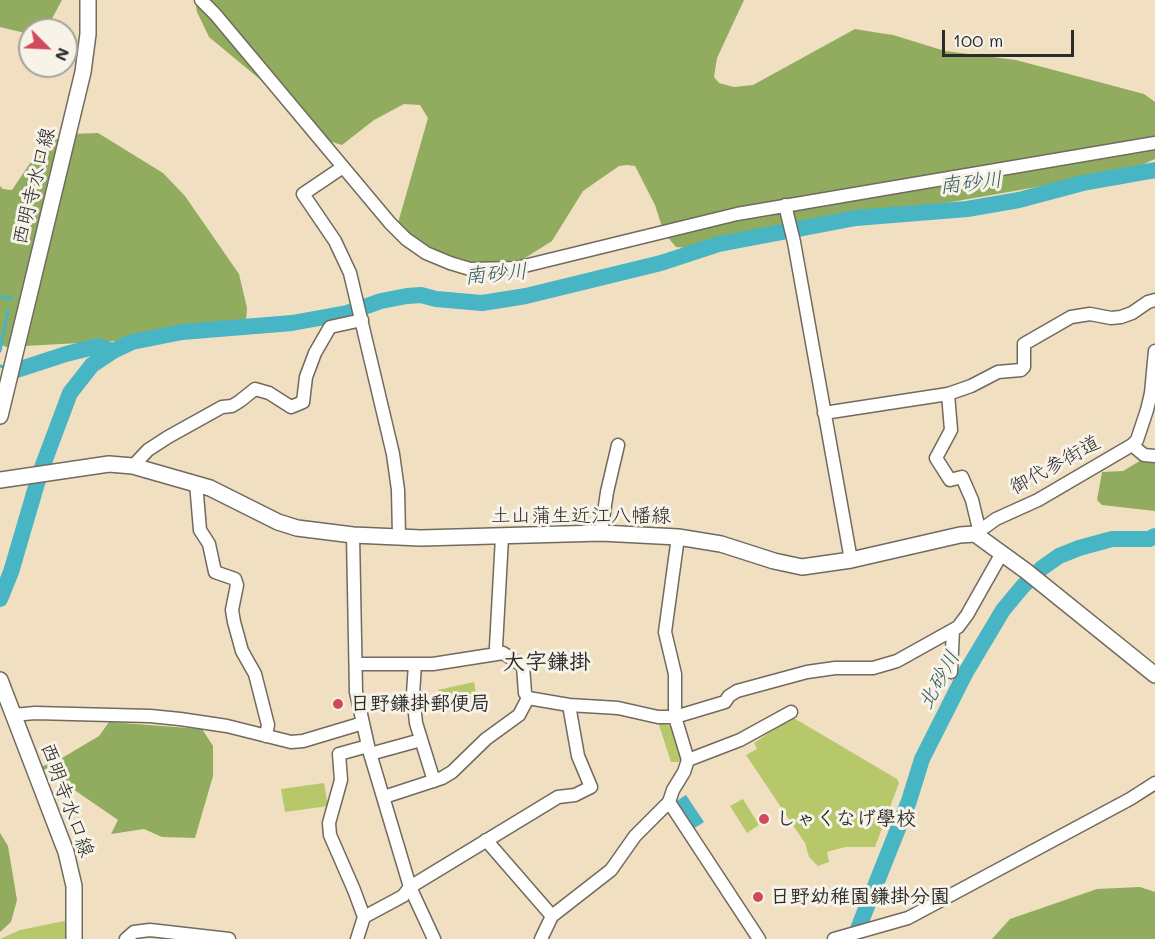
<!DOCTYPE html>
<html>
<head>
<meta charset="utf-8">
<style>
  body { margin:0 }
  #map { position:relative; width:1155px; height:939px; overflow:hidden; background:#f0dfc0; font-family:Mali,sans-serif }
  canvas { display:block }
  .north { position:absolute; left:18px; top:18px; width:60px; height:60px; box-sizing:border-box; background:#f7f3e8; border:2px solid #a5a39c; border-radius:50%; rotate:114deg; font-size:16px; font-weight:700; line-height:24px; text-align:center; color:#2b2b2b }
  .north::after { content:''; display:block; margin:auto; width:21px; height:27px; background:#d1495b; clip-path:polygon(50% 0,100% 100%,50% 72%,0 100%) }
  .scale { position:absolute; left:942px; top:30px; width:132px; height:27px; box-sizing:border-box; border:3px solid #2b2b2b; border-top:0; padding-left:8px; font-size:18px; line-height:21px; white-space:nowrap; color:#2b2b2b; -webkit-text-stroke:4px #f7f3e8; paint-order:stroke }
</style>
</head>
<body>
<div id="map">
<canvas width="1155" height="939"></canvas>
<div class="north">N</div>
<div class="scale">100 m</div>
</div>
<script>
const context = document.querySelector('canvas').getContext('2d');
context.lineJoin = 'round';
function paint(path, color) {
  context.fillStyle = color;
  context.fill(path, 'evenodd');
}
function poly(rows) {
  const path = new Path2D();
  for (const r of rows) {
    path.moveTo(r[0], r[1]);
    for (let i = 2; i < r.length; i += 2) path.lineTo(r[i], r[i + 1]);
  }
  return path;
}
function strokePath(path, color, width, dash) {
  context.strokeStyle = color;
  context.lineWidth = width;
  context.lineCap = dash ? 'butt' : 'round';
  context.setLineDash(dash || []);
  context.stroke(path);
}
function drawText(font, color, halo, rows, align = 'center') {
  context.font = font + ' Mali,"Klee One",sans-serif';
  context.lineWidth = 6;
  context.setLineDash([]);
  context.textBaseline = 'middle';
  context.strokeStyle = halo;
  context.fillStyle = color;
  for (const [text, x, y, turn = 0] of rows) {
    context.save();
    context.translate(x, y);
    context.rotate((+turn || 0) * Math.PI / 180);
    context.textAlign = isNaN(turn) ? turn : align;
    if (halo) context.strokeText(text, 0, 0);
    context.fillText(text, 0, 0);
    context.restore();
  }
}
paint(poly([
  [474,682,477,698,441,705,438,690],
  [792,717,897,779,899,783,875,847,845,847,827,852,829,862,818,866,809,857,805,843,746,755,757,749,754,743],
  [657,719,674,728,683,751,680,762,671,762],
  [324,783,328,806,285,812,281,789],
  [743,799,759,825,747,833,730,806],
  [69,920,69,939,0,939,20,930]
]), '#b7c86b');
paint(poly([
  [0,0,62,0,48,26,25,33,0,27],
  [195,0,744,0,717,58,714,77,719,83,734,87,753,85,855,29,873,32,893,35,945,51,1016,60,1144,94,1155,102,1155,159,1128,171,689,248,676,247,664,233,655,205,635,166,627,165,619,166,583,191,552,241,517,263,485,270,428,255,396,230,428,118,420,105,404,104,374,120,342,145,319,138,291,105,209,37,197,12],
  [98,133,163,173,185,196,239,274,247,308,245,334,6,347,0,344,0,186,3,189,12,190,43,144,71,134],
  [1155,452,1155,511,1102,505,1097,500,1102,472,1123,471],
  [109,722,202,729,213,746,213,776,195,838,162,837,144,829,111,834,118,820,41,767,62,758,99,736],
  [0,833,8,846,17,900,11,922,0,932],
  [1140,887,1155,892,1155,939,992,939,1010,919,1097,889]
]), '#91ac5f');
paint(poly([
  [686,795,704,822,693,829,675,802]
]), '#48b5c4');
strokePath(poly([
  [0,298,10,297,10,300],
  [0,351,8,310],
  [0,366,7,368]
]), '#48b5c4', 3);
strokePath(poly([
  [17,370,66,354,98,346,113,351],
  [0,599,11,572,40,473,70,393,92,365,113,351,132,342,182,332,292,323,347,313,381,301,407,296,421,295,436,299,482,303,526,296,661,263,719,244,856,218,967,209,1019,200,1083,183,1155,170],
  [854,939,909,801,922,759,966,672,1003,610,1023,586,1042,568,1059,556,1079,548,1112,539,1149,539,1155,536]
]), '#48b5c4', 16);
const minor = poly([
  [201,0,215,14,390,223,406,239,426,253,450,263,470,269,516,268,737,214,1155,143],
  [343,167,303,194,335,241,350,273,393,454,398,490,399,536],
  [785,205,794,242,851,560],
  [948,394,951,430,936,458,950,480,962,477,972,500,979,529],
  [824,413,948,394,971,386,998,372,1021,370,1024,367,1024,344,1071,317,1090,314,1111,318,1121,317,1132,313,1148,302,1155,300],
  [1132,445,1137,440,1147,410,1151,393,1155,351],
  [133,466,148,450,168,437,222,407,232,406,240,401,255,389,269,393,291,407,303,402,306,377,315,353,330,327,362,320],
  [196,483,200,530,209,544,215,572,235,579,237,585,232,610,234,622,242,651,255,674,268,725,266,736],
  [601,533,607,492,618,445],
  [975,534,996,519,1038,500,1132,445,1144,455,1155,456],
  [353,535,356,692,369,750,410,887,434,939],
  [498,653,496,647,502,537],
  [356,664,433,664,503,653,523,666,525,693,528,698],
  [415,664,413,694,416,723,434,781],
  [951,672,953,630],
  [528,698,569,705,618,708,658,717,675,717,725,702,729,696,737,691,807,672,835,668,873,668,897,661,958,627,967,615,1002,553],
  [13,715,35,713,150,716,180,719,227,726,291,742,303,741,363,723],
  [370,754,421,740],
  [688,760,740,740,791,712],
  [384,797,442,778,452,772,486,739,519,715,528,698],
  [669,802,759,939],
  [486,840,552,916],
  [364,917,354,890,330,835,329,823,341,780,339,754,368,746],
  [126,939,134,932,150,930,229,939],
  [357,939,364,917,403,896,410,887,558,797,575,795,591,787,578,756,569,705],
  [541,939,552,916,611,870,635,836,669,802,673,790,684,772,688,760,675,717,675,674,665,632,678,537],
  [834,939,908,918,1130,799,1155,783]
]);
const major = poly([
  [0,416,83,72,88,34,88,0],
  [0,480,109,464,133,466,210,488,278,522,297,528,353,535,421,538,601,533,678,537,721,544,774,561,802,567,851,560,960,535,975,534,1026,571,1155,675],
  [0,680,66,852,74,886,74,939]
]);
strokePath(minor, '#706a5f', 15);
strokePath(major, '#706a5f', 18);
strokePath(minor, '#fff', 12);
strokePath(major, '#fff', 15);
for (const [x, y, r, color] of [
  [338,704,6,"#d1495b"],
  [764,819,6,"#d1495b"],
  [758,897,6,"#d1495b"]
]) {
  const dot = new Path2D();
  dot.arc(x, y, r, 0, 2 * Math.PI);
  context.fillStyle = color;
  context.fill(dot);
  strokePath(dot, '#f7f3e8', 2);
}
drawText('20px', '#2b2b2b', '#f7f3e8', [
  ["西明寺水口線",34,186,-76],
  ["御代参街道",1055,465,-29],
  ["土山蒲生近江八幡線",581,516],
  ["西明寺水口線",67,800,70]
]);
drawText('bold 20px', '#2b2b2b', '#f7f3e8', [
  ["日野鎌掛郵便局",350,704],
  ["しゃくなげ學校",776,819],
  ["日野幼稚園鎌掛分園",770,897]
], 'left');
drawText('italic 21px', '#355b61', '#f7f3e8', [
  ["南砂川",971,183,-6],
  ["南砂川",496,274,-5],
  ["北砂川",939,680,-61]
]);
drawText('bold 22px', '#2b2b2b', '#f7f3e8', [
  ["大字鎌掛",547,662]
]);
</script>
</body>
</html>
